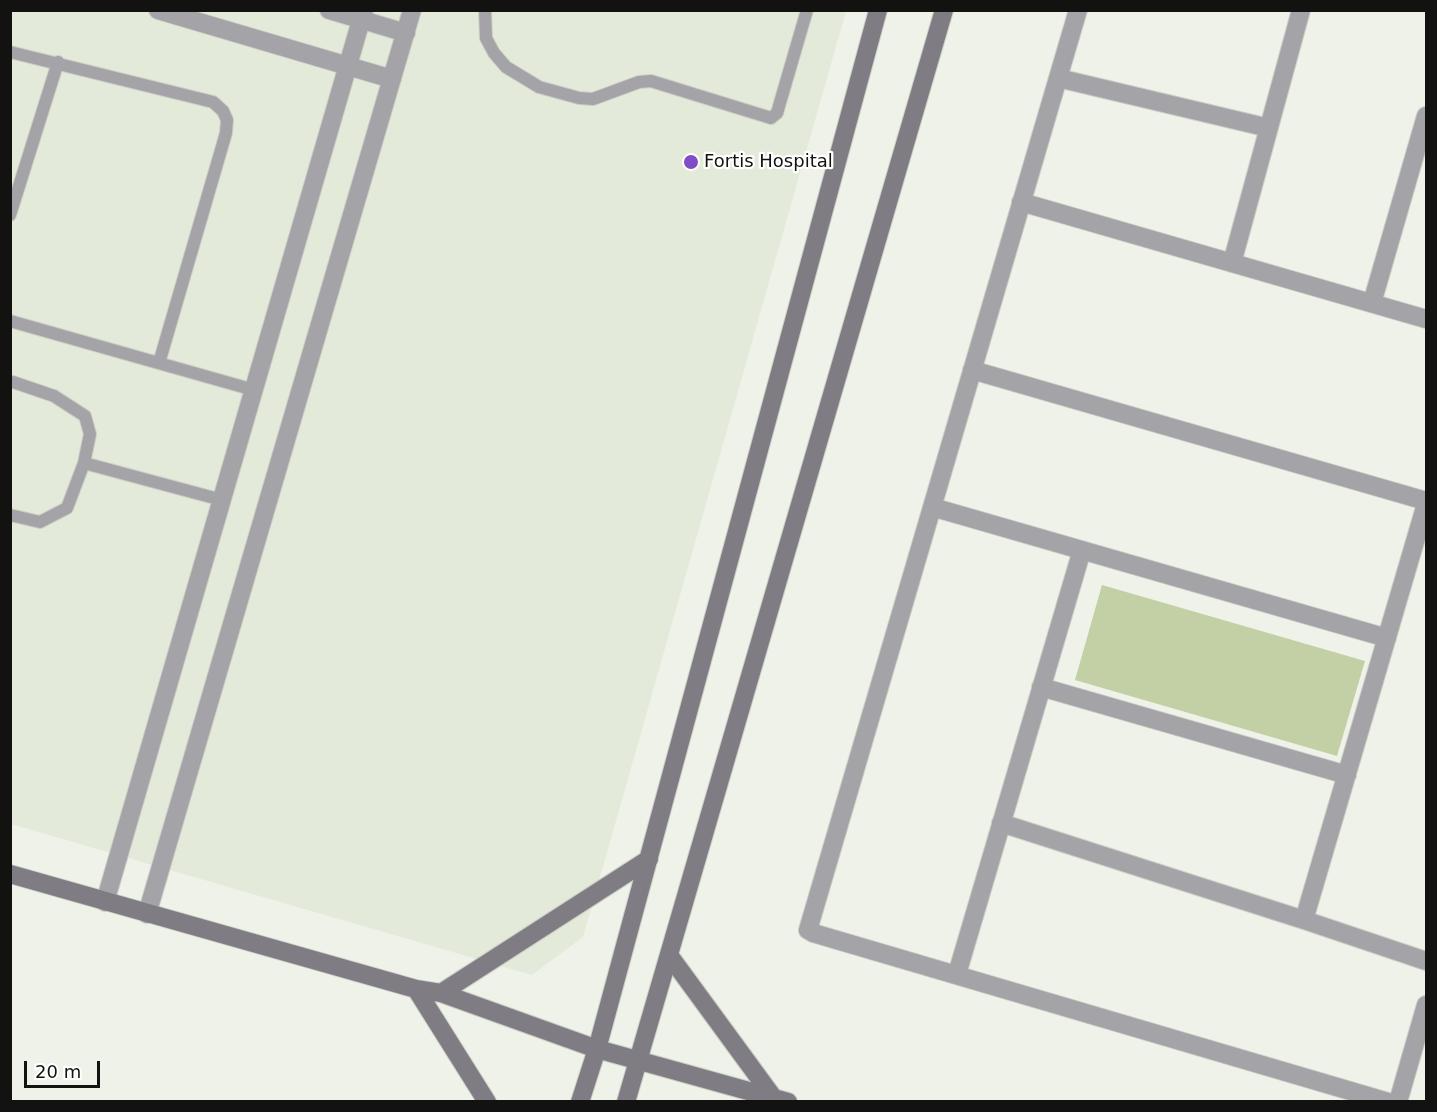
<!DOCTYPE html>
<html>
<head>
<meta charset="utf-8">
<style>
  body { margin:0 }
  #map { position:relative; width:1437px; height:1112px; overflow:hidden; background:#eff2e9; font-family:"DejaVu Sans",sans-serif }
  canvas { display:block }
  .frame { position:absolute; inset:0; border:12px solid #121310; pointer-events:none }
  .scale { position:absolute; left:24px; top:1061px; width:76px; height:27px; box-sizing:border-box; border:3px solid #121310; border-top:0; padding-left:8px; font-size:18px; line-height:21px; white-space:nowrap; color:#121310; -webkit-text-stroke:4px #fff; paint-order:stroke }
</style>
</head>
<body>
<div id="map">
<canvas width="1437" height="1112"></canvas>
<div class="frame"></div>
<div class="scale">20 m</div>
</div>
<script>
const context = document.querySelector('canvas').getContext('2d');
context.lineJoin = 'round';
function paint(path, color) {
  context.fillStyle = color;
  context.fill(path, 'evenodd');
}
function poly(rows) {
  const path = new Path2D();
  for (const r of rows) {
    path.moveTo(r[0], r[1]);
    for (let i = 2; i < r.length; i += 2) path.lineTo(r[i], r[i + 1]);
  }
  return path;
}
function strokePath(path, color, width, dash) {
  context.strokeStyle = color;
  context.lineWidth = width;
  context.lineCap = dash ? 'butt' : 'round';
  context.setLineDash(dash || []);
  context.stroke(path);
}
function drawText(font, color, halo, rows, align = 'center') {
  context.font = font + ' "DejaVu Sans",sans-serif';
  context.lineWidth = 4.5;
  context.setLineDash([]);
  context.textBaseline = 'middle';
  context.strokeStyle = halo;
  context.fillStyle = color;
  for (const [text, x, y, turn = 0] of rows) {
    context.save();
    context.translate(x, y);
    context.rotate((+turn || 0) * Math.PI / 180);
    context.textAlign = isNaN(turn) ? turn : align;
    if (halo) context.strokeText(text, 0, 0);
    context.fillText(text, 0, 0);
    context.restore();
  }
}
paint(poly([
  [10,11,846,11,583,937,532,975,11,824]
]), '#e4ead9');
paint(poly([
  [1102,585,1365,661,1337,756,1075,680]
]), '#c3d0a5');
const service = poly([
  [485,10,486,38,494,53,506,67,539,87,579,98,593,99,639,82,651,81,771,118,777,113,807,10],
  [10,52,213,102,223,111,227,120,226,133,159,363],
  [10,215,58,62],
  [10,321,254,390],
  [84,463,222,500],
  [10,515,40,522,67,508,84,463,90,434,85,416,54,396,13,382]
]);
const minor = poly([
  [1078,10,808,930,813,933,1388,1102],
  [1058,78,1269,128],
  [1021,202,1426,319],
  [1232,263,1301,10],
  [1372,303,1426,116],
  [972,370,1426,501],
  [932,507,1387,638],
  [1041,687,1347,775],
  [1001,823,1304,920,1426,961],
  [1304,920,1426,504],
  [957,974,1082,550],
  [1398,1102,1426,1005]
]);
const tertiary = poly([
  [158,10,392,79],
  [329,10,406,33],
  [105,902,364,10],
  [147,914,412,10]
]);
const secondary = poly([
  [10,874,416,989,441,993,597,1049,788,1102],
  [669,955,773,1097],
  [416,989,487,1102],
  [441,993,649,859],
  [580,1102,597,1049,878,10],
  [626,1102,944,10]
]);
strokePath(service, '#cccec6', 14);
strokePath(minor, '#cccec6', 20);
strokePath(tertiary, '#cccec6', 20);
strokePath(secondary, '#cccec6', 20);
strokePath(service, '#a4a3a7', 12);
strokePath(minor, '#a4a3a7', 18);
strokePath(tertiary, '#a4a3a7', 18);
strokePath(secondary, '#7f7d83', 18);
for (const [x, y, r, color] of [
  [691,162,8,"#804dc5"]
]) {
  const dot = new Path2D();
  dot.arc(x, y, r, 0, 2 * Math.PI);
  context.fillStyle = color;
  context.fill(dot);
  strokePath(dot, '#fff', 2);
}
drawText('18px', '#121310', '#fff', [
  ["Fortis Hospital",704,162]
], 'left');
</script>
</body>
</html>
